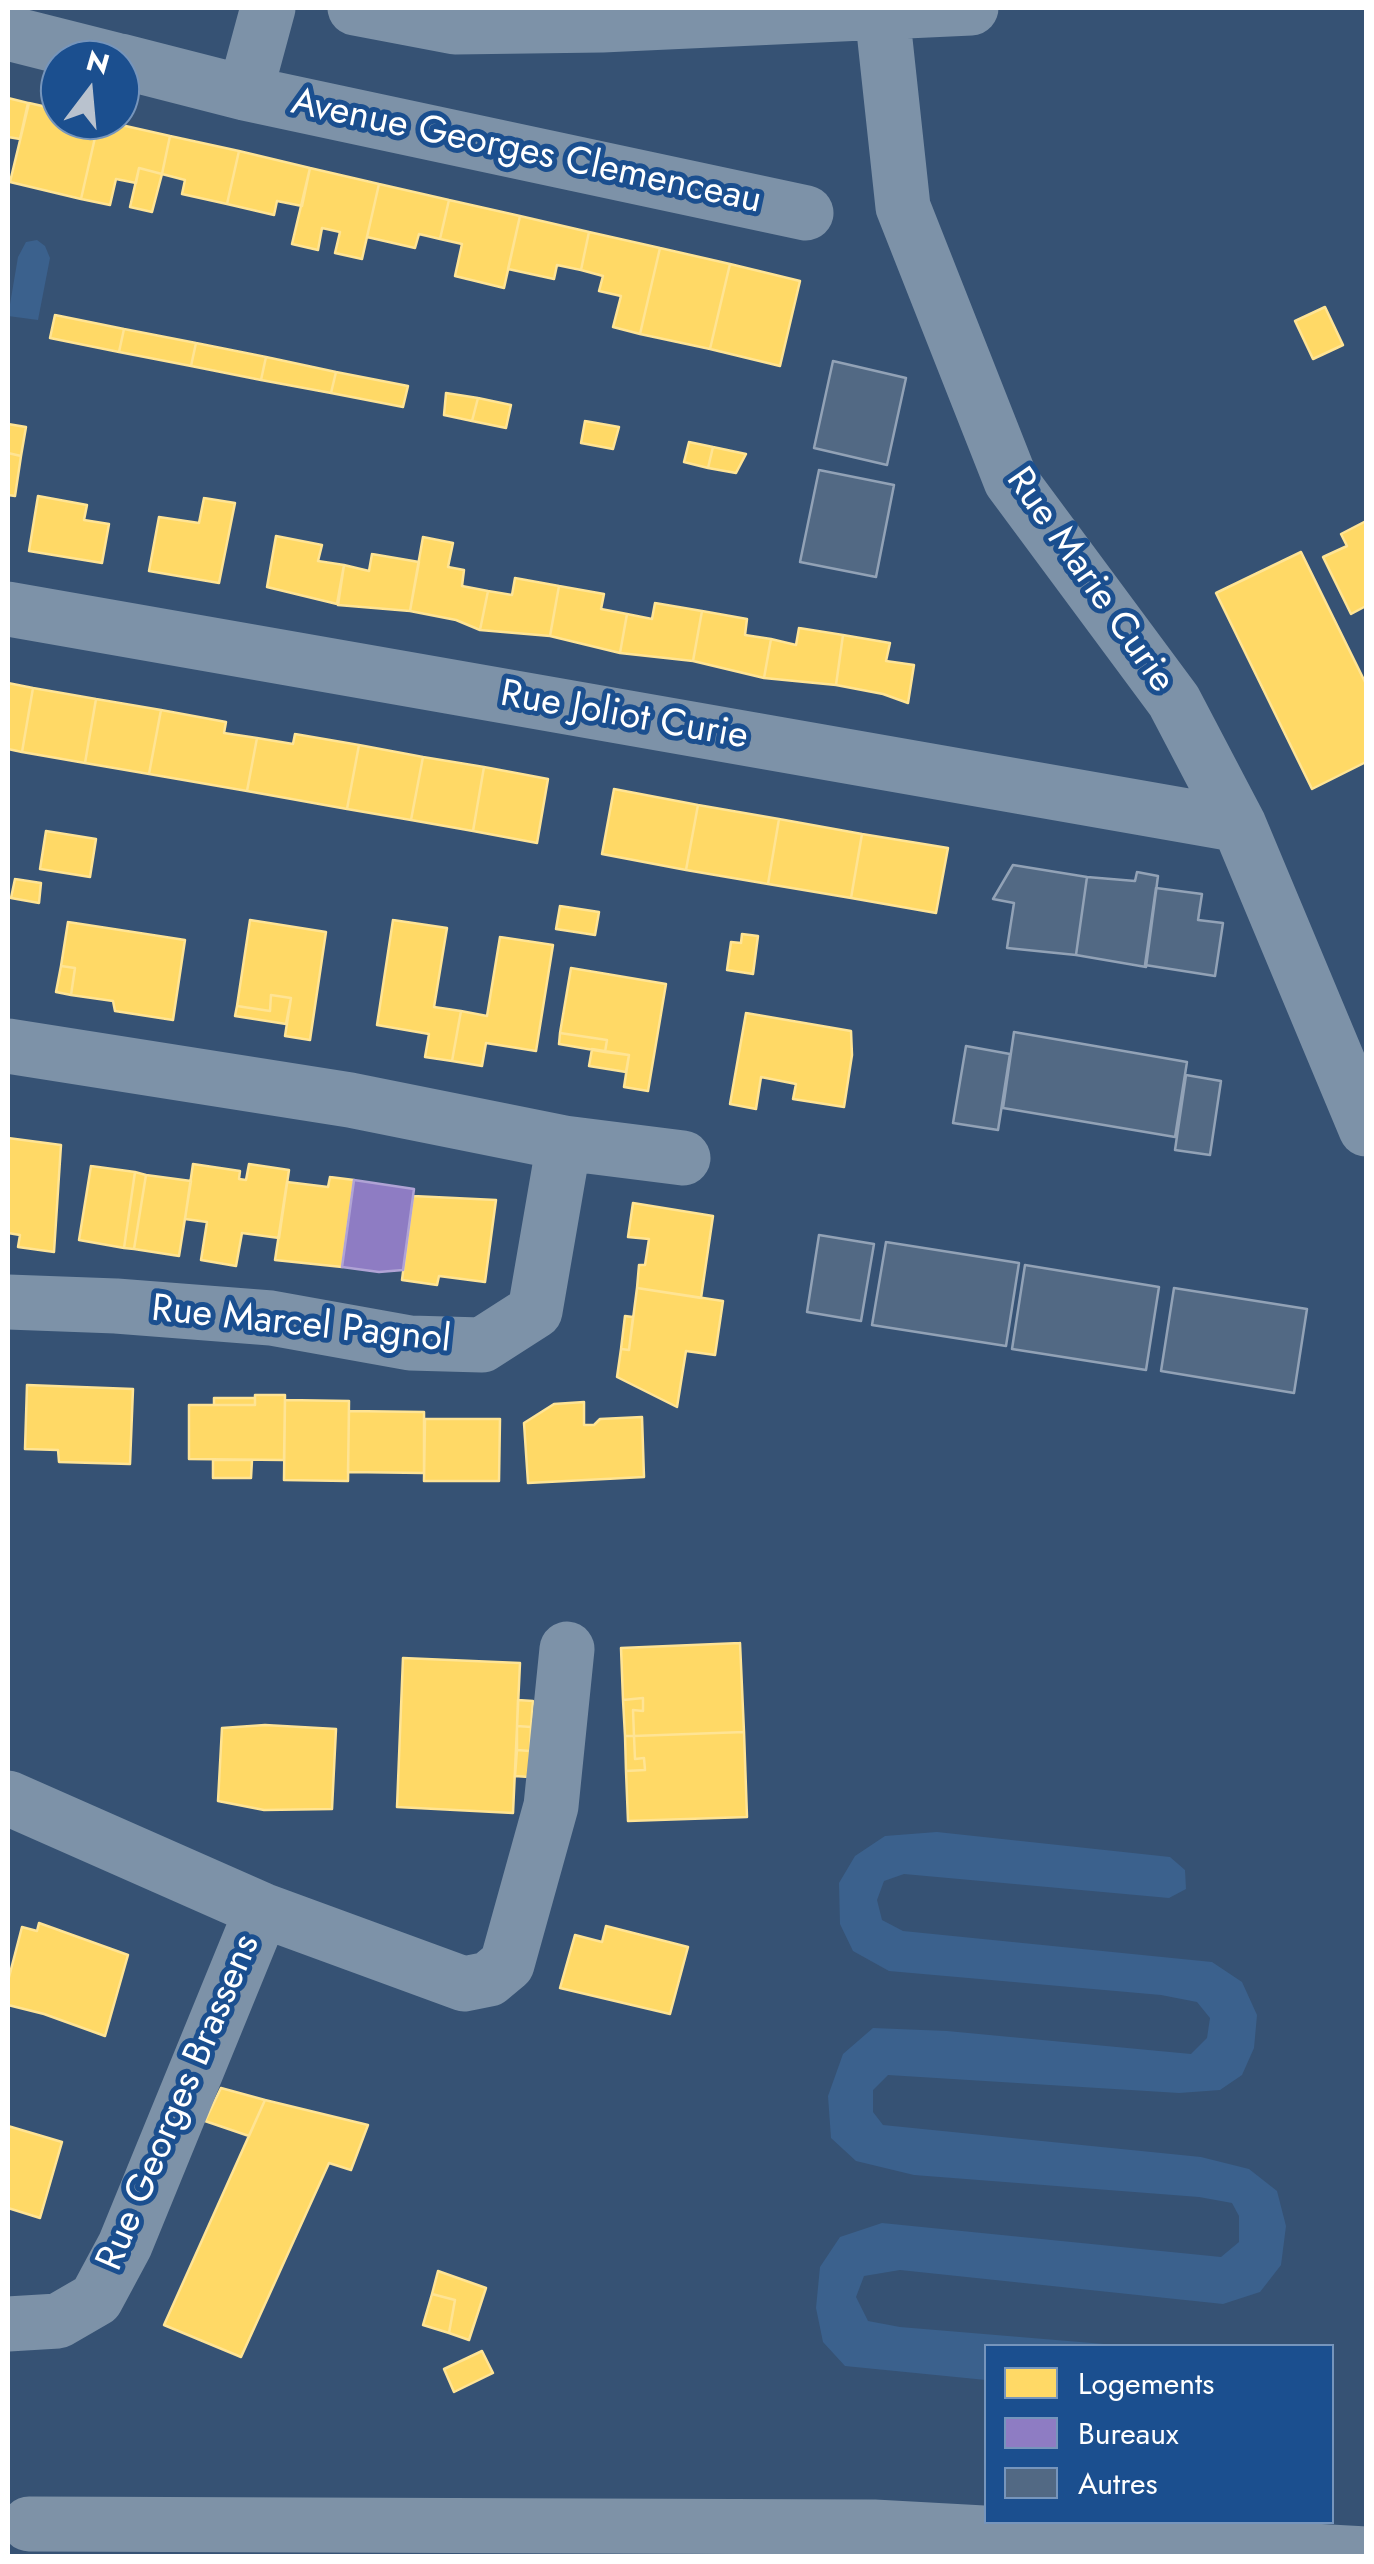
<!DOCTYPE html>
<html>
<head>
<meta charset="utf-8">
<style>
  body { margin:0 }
  #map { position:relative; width:1374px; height:2564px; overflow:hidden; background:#365274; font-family:Jost,sans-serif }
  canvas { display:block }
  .frame { position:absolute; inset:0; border:10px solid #fff; pointer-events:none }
  .legend { position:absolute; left:984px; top:2344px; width:350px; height:180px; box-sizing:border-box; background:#1b4f8f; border:2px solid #7695bc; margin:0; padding:12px 18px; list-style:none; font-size:30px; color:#fff }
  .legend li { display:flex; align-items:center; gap:20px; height:50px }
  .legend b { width:50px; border:2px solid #7695bc }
  .north { position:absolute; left:40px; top:40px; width:100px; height:100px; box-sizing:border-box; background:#1b4f8f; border:2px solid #7695bc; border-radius:50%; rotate:16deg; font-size:28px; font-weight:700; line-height:40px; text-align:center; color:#fff }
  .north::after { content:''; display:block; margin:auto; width:35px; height:45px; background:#b9c2ce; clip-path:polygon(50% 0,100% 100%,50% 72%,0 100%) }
</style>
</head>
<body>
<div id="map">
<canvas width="1374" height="2564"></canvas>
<div class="frame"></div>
<ul class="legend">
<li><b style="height:28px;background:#ffd966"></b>Logements</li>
<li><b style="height:28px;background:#8e7cc3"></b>Bureaux</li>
<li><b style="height:28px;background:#526984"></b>Autres</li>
</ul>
<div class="north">N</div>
</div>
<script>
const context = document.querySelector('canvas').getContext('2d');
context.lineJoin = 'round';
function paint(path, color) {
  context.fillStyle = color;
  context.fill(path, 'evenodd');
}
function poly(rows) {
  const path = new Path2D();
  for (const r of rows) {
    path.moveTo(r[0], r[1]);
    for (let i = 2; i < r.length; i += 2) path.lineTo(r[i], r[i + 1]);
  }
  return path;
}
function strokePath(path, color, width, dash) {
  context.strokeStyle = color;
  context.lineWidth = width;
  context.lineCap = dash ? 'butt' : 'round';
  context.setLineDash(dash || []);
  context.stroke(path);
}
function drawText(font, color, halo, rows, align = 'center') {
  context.font = font + ' Jost,sans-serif';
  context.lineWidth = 10;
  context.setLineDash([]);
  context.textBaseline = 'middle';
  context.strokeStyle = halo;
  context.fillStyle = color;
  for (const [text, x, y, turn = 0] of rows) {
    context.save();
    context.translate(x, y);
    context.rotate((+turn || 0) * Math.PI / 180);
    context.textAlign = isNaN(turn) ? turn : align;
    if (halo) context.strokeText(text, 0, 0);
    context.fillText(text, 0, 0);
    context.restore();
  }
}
paint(poly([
  [37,240,45,246,50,258,38,320,8,316,18,257,26,242],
  [937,1832,1170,1857,1185,1870,1186,1889,1169,1898,904,1874,884,1881,877,1900,882,1920,903,1931,1212,1962,1242,1982,1257,2015,1254,2048,1242,2075,1220,2090,1179,2093,888,2075,873,2090,873,2112,883,2125,1201,2157,1249,2169,1277,2191,1286,2226,1281,2265,1260,2292,1223,2304,900,2270,864,2276,856,2297,868,2321,900,2327,1128,2346,986,2346,986,2380,845,2366,823,2342,816,2308,820,2267,840,2237,882,2223,1221,2257,1239,2242,1239,2216,1232,2203,1199,2197,914,2175,856,2161,831,2138,828,2096,843,2054,873,2028,947,2031,1191,2054,1207,2038,1210,2018,1197,2002,1161,1995,889,1971,853,1951,840,1924,839,1883,855,1856,885,1836]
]), '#3b618d');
const homes = poly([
  [8,98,28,103,20,139,8,137,8,98],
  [29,103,60,110,60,120,99,120,81,199,10,182,29,103],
  [99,120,170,136,162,174,139,168,136,183,116,179,110,205,81,199,99,120],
  [170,136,239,151,227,204,182,194,185,180,162,174,170,136],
  [239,151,310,168,302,206,277,201,274,215,227,204,239,151],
  [139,168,162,174,152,212,130,207,139,168],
  [310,168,379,184,362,259,335,253,340,232,322,228,318,250,292,244,310,168],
  [379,184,449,200,440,239,419,234,415,248,367,237,379,184],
  [449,200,520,216,504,288,455,276,462,244,440,239,449,200],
  [520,216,589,232,581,270,557,265,554,279,508,269,520,216],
  [589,232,660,248,640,334,613,327,621,296,599,291,603,276,581,270,589,232],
  [660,248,730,264,710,349,640,334,660,248],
  [730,264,800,281,780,366,710,349,730,264],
  [1325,307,1343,345,1313,359,1295,321,1325,307],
  [55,315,124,329,119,352,50,338,55,315],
  [124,329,196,343,191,366,119,352,124,329],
  [196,343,266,357,261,380,191,366,196,343],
  [266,357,336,372,331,393,261,380,266,357],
  [336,372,408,386,403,407,331,393,336,372],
  [446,393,478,398,472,421,444,415,446,393],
  [478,398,511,405,506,428,472,421,478,398],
  [585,421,619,427,613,449,581,443,585,421],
  [8,424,26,427,21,456,8,453,8,424],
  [689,442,713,447,708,468,684,462,689,442],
  [713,447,746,454,736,473,708,468,713,447],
  [8,453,21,456,15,496,8,495,8,453],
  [38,496,87,505,84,520,109,524,102,563,29,551,38,496],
  [204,498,235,503,219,583,149,571,159,517,199,523,204,498],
  [1366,521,1366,606,1351,614,1323,557,1347,546,1341,534,1366,521],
  [276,536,322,545,318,561,344,565,337,604,267,587,276,536],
  [423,537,453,543,448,567,464,570,462,586,488,591,480,630,456,620,410,611,423,537],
  [1301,552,1366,684,1366,762,1312,789,1216,593,1301,552],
  [372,554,419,562,410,611,338,605,344,565,369,571,372,554],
  [515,578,559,586,550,636,480,630,488,591,512,595,515,578],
  [559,586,604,594,601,609,627,614,620,653,550,636,559,586],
  [655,603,702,611,693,661,620,653,627,614,652,619,655,603],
  [702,611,747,619,745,635,771,639,764,678,693,661,702,611],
  [799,628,843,635,836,685,764,678,771,639,796,645,799,628],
  [843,635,890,643,886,661,914,665,908,703,883,694,836,685,843,635],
  [8,683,33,688,22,752,8,749,8,683],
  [33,688,96,699,85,763,22,752,33,688],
  [96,699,161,710,149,774,85,763,96,699],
  [161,710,226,722,224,733,257,738,247,791,149,774,161,710],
  [295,734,359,745,347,809,247,791,257,738,293,744,295,734],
  [359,745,423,757,411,820,347,809,359,745],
  [423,757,484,767,473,831,411,820,423,757],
  [484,767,548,779,537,843,473,831,484,767],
  [614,789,698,805,686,870,602,854,614,789],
  [698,805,779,819,768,884,686,870,698,805],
  [779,819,862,834,851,898,768,884,779,819],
  [46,831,96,839,90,877,40,869,46,831],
  [862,834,948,848,936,913,851,898,862,834],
  [15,879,41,883,39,903,11,898,15,879],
  [560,906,599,912,595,935,556,929,560,906],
  [250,920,326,932,310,1040,285,1036,291,998,271,995,270,1011,237,1006,250,920],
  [393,920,447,928,434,1007,461,1011,452,1061,425,1057,429,1034,377,1025,393,920],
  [68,922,185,940,173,1020,115,1011,113,1001,71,995,75,968,61,966,68,922],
  [742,934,758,936,753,974,727,970,731,942,741,943,742,934],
  [500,937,553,945,536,1051,486,1043,482,1066,452,1061,461,1011,487,1016,500,937],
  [61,966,75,968,71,995,56,992,61,966],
  [571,968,666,984,648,1091,624,1087,629,1055,605,1052,607,1040,560,1033,571,968],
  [271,995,291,998,286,1024,235,1016,237,1006,270,1011,271,995],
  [746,1013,851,1031,852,1055,844,1107,793,1099,796,1084,761,1077,756,1109,730,1104,746,1013],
  [560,1033,607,1040,605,1052,559,1044,560,1033],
  [592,1049,629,1055,626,1072,589,1066,592,1049],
  [8,1138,61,1145,54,1252,18,1247,20,1235,8,1233,8,1138],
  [193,1164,240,1171,239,1179,246,1180,249,1164,289,1170,279,1238,242,1233,236,1266,201,1260,207,1222,185,1219,193,1164],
  [91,1166,135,1172,124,1248,79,1240,91,1166],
  [135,1172,146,1175,134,1249,124,1248,135,1172],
  [146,1175,191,1181,179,1256,134,1249,146,1175],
  [330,1177,354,1180,342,1267,275,1260,287,1182,328,1187,330,1177],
  [413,1196,496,1200,485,1282,439,1276,437,1285,402,1280,413,1196],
  [633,1203,713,1216,701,1298,637,1288,639,1265,645,1265,649,1239,628,1237,633,1203],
  [637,1288,723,1301,715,1355,686,1351,677,1407,617,1377,621,1349,629,1350,637,1288],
  [625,1316,633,1317,629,1350,621,1349,625,1316],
  [27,1385,133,1389,130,1464,59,1462,58,1450,25,1449,27,1385],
  [255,1395,285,1395,284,1460,189,1459,189,1405,255,1405,255,1395],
  [214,1398,255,1398,255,1405,214,1405,214,1398],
  [285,1400,349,1401,348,1481,284,1480,285,1400],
  [584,1402,584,1425,594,1425,600,1419,642,1417,644,1477,528,1483,524,1423,554,1404,584,1402],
  [349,1411,424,1412,424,1473,348,1472,349,1411],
  [425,1419,500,1419,499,1481,424,1481,425,1419],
  [213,1460,252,1460,251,1478,213,1478,213,1460],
  [740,1643,744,1732,634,1736,633,1710,643,1711,643,1698,623,1700,621,1648,740,1643],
  [403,1658,520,1663,513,1813,397,1807,403,1658],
  [643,1698,643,1711,633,1710,634,1736,625,1736,623,1700,643,1698],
  [518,1700,533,1701,531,1727,517,1726,518,1700],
  [265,1725,336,1729,332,1809,264,1810,218,1801,222,1728,265,1725],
  [517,1726,531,1727,530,1751,517,1750,517,1726],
  [744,1732,747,1817,628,1821,626,1771,645,1770,644,1758,635,1759,634,1736,744,1732],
  [625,1736,634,1736,635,1759,644,1758,645,1770,626,1771,625,1736],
  [517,1750,530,1751,529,1777,515,1776,517,1750],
  [39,1923,128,1955,105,2036,44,2014,8,2005,8,1981,22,1927,37,1931,39,1923],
  [606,1926,688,1947,670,2014,560,1988,575,1935,602,1942,606,1926],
  [221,2088,265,2100,249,2136,205,2121,221,2088],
  [265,2100,368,2125,351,2170,329,2163,241,2357,164,2325,265,2100],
  [8,2126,62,2142,40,2218,8,2208,8,2126],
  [438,2271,486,2288,469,2340,449,2333,455,2300,432,2294,438,2271],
  [432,2294,455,2300,449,2333,423,2325,432,2294],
  [482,2351,493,2373,454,2392,444,2369,482,2351]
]);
paint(homes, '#ffd966');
strokePath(homes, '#ffe494', 2.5);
const offices = poly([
  [354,1180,414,1189,403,1270,379,1272,342,1267,354,1180]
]);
paint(offices, '#8e7cc3');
strokePath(offices, '#b0a3d5', 2.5);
const building = poly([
  [833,361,906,378,887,465,814,448,833,361],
  [819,470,894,485,876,577,800,562,819,470],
  [1013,865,1087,877,1076,955,1007,948,1014,903,993,899,1013,865],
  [1137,872,1158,876,1146,967,1076,955,1087,877,1135,881,1137,872],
  [1156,888,1202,894,1198,920,1223,923,1215,976,1145,965,1156,888],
  [1014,1032,1187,1062,1175,1137,1003,1108,1014,1032],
  [966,1046,1010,1054,998,1130,953,1123,966,1046],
  [1186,1075,1221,1081,1210,1155,1175,1150,1186,1075],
  [819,1235,874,1244,861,1321,807,1312,819,1235],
  [886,1242,1019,1263,1006,1346,872,1325,886,1242],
  [1025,1265,1159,1287,1146,1370,1012,1349,1025,1265],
  [1174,1288,1307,1309,1294,1393,1161,1371,1174,1288]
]);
paint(building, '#526984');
strokePath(building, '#92a2b6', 2.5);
strokePath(poly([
  [355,8,455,27,602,25,971,8],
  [882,12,903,207,1011,481,1174,701,1239,825,1366,1129],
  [8,33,115,60],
  [120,61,245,93,806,213],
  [245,93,268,8],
  [8,609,1239,825],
  [8,1046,350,1100,564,1143,535,1311,482,1345,410,1343,271,1318,116,1306,8,1302],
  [564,1143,683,1158],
  [8,1798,262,1910,125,2245,96,2299,58,2321,8,2324],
  [262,1910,464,1984,489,1979,507,1964,551,1806,567,1649]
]), '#7d92a8', 55);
strokePath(poly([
  [29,2524,874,2527,1366,2554]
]), '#7e92a7', 55);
drawText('38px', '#fff', '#1b4f8f', [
  ["Avenue Georges Clemenceau",526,153,12],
  ["Rue Marie Curie",1089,581,55],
  ["Rue Joliot Curie",624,717,10],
  ["Rue Marcel Pagnol",301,1326,6],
  ["Rue Georges Brassens",180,2103,-67]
]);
</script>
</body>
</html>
